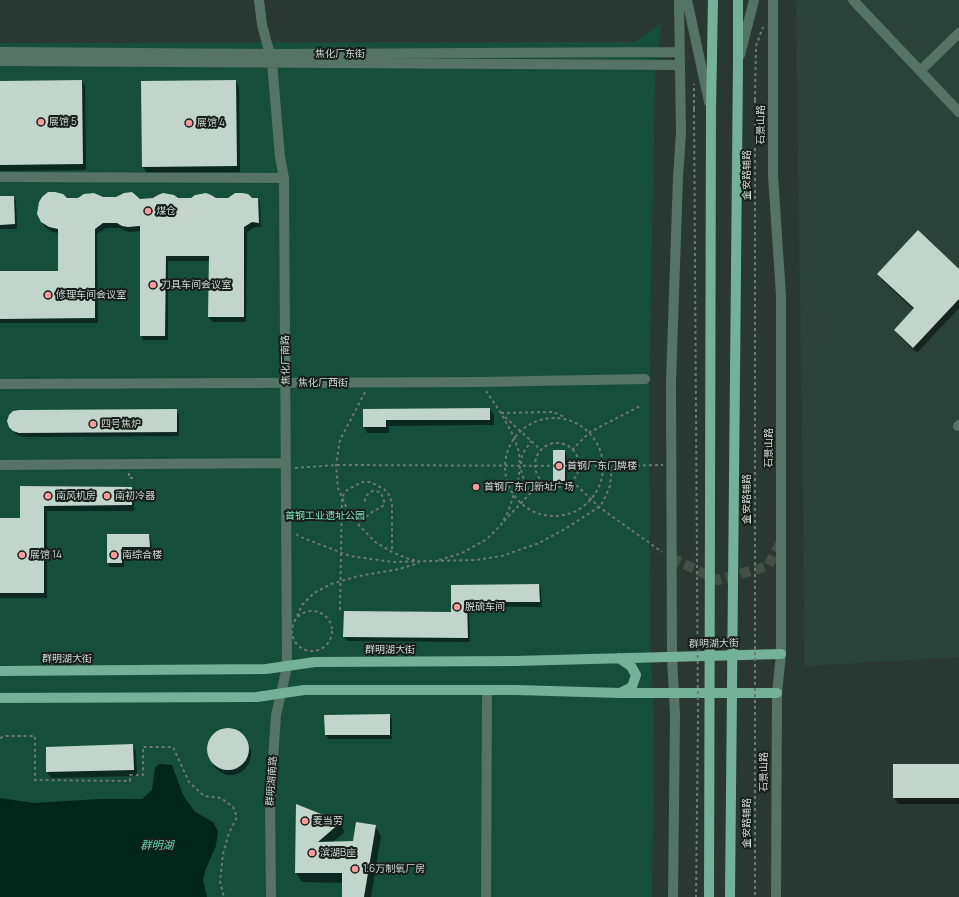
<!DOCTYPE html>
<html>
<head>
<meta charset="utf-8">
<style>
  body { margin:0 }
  canvas { display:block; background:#293832 }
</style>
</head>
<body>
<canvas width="959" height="897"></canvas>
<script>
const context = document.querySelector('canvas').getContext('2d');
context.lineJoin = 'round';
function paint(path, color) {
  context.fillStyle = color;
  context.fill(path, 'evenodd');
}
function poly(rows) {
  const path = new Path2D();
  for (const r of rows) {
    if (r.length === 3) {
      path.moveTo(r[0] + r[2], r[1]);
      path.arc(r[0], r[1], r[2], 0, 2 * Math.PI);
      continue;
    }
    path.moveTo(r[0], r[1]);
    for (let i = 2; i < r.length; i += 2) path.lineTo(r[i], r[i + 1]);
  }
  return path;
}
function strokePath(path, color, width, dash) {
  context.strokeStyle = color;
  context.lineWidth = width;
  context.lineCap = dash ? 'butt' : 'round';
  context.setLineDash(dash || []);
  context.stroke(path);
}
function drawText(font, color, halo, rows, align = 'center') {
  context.font = font + ' Manrope,"Noto Sans SC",sans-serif';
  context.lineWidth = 4;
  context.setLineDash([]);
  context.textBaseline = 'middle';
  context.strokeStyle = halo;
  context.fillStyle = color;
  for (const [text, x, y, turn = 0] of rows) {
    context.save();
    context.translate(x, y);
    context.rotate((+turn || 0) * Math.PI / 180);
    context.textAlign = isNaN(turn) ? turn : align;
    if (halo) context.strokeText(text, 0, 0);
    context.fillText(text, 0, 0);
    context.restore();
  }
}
paint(poly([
  [796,0,959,0,959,657,805,666]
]), '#2a4239');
paint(poly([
  [661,23,655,78,649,394,650,639,654,717,652,897,0,897,0,43,635,42]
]), '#164e3c');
paint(poly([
  [159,764,172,765,183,795,195,812,213,822,218,831,216,846,205,871,203,880,207,897,0,897,0,798,33,803,100,799,142,799,152,790,155,768]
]), '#002519');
paint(poly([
  [82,81,85,87,86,170,0,171,0,82],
  [236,81,239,87,240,172,147,173,143,166],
  [0,197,14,197,16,201,17,229,0,229],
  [102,198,139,200,258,199,260,203,261,227,255,227,247,232,246,322,212,322,209,317,209,261,168,261,168,340,143,340,141,335,141,231,131,232,125,231,120,228,106,228,97,234,98,323,0,323,0,272,59,272,59,233,52,232,45,227,42,222,66,199],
  [959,270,959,308,917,353,899,336,895,330,914,310,882,280,879,274],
  [490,409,494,415,494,425,389,426,389,433,367,433,364,427,364,410],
  [176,410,179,415,179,436,23,437,17,435,10,427],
  [565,451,567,456,567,485,557,485,554,481],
  [21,487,131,488,134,494,134,511,47,511,47,598,0,598,0,519,21,519],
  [108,535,149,535,151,540,152,551,124,551,124,567,110,567,108,563],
  [539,585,541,590,542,607,469,606,470,642,347,641,344,637,452,613,452,586],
  [390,715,392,720,392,739,328,739,326,735],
  [222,729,228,729,235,730,241,733,245,738,251,750,251,756,249,763,245,769,240,773,233,775,227,775,220,772,215,768,209,756,207,750,208,743,211,737,216,732],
  [133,745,136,752,137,776,51,778,47,772],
  [959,765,959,804,898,804,894,797],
  [297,806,340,823,345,832,333,842,354,842,375,826,381,836,371,897,343,897,343,883,302,882,296,873]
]), '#0007');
paint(poly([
  [82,80,83,164,0,165,0,81],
  [236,80,237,166,142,167,141,81],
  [48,192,55,192,63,194,67,198,78,198,84,194,94,193,103,197,116,197,124,193,132,192,140,199,153,198,158,195,163,193,174,195,178,198,191,198,195,195,206,193,211,195,216,198,228,198,235,193,242,193,248,194,252,198,258,198,259,223,252,222,244,227,244,317,208,317,209,256,166,256,165,336,140,336,140,226,128,227,122,226,117,223,103,223,95,229,95,318,0,319,0,271,58,271,58,229,49,227,41,222,37,214,39,202,42,197],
  [0,196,14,196,15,224,0,225],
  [918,230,959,269,959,299,913,348,894,330,914,308,877,274],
  [490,408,490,420,386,420,386,427,363,427,363,409],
  [177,409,177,432,19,433,13,431,9,427,7,421,9,415,13,411,20,410],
  [553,450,565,450,565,481,553,481],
  [20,486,132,487,132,505,44,506,44,593,0,593,0,518,20,518],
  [107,534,149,534,150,547,122,547,122,563,107,563],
  [539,584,540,602,467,602,468,638,343,637,344,611,451,612,451,585],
  [390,714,390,735,325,735,324,715],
  [228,749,21],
  [133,744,134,770,46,772,46,747],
  [893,764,959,764,959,798,893,798],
  [296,804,341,822,318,842,353,841,356,822,376,825,364,897,342,897,342,873,295,873]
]), '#c2d5cd');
strokePath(poly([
  [671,558,718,580,768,566,781,542]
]), '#42504a', 10, [10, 5]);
strokePath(poly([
  [755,100,756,46,763,27],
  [694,109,694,84],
  [365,392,340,440,336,465,338,488,348,511,355,521,375,542,392,552,409,559,417,561],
  [501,413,553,412,565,417],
  [505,417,541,450],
  [554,467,49],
  [557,465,22],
  [572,450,590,432,640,406],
  [521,464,522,455,531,441],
  [295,468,336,465,612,466,663,465],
  [521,470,525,484,530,492],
  [129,473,129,478,136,478],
  [572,481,599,507,662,552],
  [355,521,366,517,375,510,380,508,384,505,384,499,380,492,372,491,367,495,364,502],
  [504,521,542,481],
  [296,534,301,537,350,556,392,562,476,560,502,556,539,543,565,529,599,507,603,502,610,486,612,466],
  [439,560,462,553,487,539,501,525,508,512,518,482,520,466,519,452,514,437,501,413,486,391],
  [340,610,342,497,347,490,362,482,370,482,384,489,390,496,392,505,392,552],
  [312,631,20],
  [297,616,302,605,314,593,331,584,359,576,399,569,419,563],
  [0,738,6,736,35,736,35,780,130,781,130,775,143,775,143,747,173,747,189,782,204,796,221,798,233,807,237,817,229,833,223,854,220,882,224,897]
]), '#6c7873', 2, [3, 3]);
strokePath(poly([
  [259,0,262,25,272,62,280,157,284,178,287,667,276,715,270,804,271,897],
  [687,0,709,102],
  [773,0,773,176,781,295,781,654,777,693,776,897],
  [853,0,959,112],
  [0,52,271,54,680,52],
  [740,55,754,0],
  [0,61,680,65],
  [920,71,959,33],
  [0,177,284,178],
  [0,384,479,382,645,379],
  [958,426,959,425],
  [0,465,286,463],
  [486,897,487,690],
  [673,897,675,715,672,657,671,382,678,177,681,133,679,0]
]), '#567368', 10);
strokePath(poly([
  [738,0,738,61],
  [711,110,713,0],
  [619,658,631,666,636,675,632,687,622,692],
  [0,671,266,669,315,662,515,661,781,654],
  [0,698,257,697,304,690,516,690,620,693,777,693]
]), '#74b19a', 10);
strokePath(poly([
  [755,100,755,897],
  [694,109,698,718,696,897]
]), '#6c7873', 2, [3, 3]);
strokePath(poly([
  [709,897,711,110],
  [730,897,738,61]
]), '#74b19a', 10);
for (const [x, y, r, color] of [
  [41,122,4,"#f59b9c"],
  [189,123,4,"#f59b9c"],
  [148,211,4,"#f59b9c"],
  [153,285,4,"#f59b9c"],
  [48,295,4,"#f59b9c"],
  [93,424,4,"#f59b9c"],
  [559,466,4,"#f59b9c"],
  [476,487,4,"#f59b9c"],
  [48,496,4,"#f59b9c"],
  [107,496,4,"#f59b9c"],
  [22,555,4,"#f59b9c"],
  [114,555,4,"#f59b9c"],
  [457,607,4,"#f59b9c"],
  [305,821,4,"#f59b9c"],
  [312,853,4,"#f59b9c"],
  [355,869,4,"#f59b9c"]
]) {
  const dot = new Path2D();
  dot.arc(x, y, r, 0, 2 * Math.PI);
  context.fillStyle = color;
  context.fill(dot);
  strokePath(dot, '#171e1b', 1.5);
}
drawText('10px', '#ced7d3', '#171e1b', [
  ["焦化厂东街",340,54],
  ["石景山路",761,125,-90],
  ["金安路辅路",747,175,-90],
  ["焦化厂南路",286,360,-91],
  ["焦化厂西街",323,383],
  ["石景山路",769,448,-90],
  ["金安路辅路",747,499,-90],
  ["群明湖大街",714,644,-1],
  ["群明湖大街",390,650],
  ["群明湖大街",67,659],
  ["石景山路",764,772,-90],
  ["群明湖南路",272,781,-86],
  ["金安路辅路",747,823,-90]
]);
drawText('10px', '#ced7d3', '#171e1b', [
  ["展馆 5",49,122],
  ["展馆 4",197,123],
  ["煤仓",156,211],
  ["刀具车间会议室",161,285],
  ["修理车间会议室",56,295],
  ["四号焦炉",101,424],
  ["首钢厂东门牌楼",567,466],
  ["首钢厂东门新址广场",484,487],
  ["南风机房",56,496],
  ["南初冷器",115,496],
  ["展馆 14",30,555],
  ["南综合楼",122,555],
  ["脱硫车间",465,607],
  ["麦当劳",313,821],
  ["滨湖B座",320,853],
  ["1.6万制氧厂房",363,869]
], 'left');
drawText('10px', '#7be7c1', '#171e1b', [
  ["首钢工业遗址公园",325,516]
]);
drawText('italic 11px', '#69d6b1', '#171e1b', [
  ["群明湖",157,846]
]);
</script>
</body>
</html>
